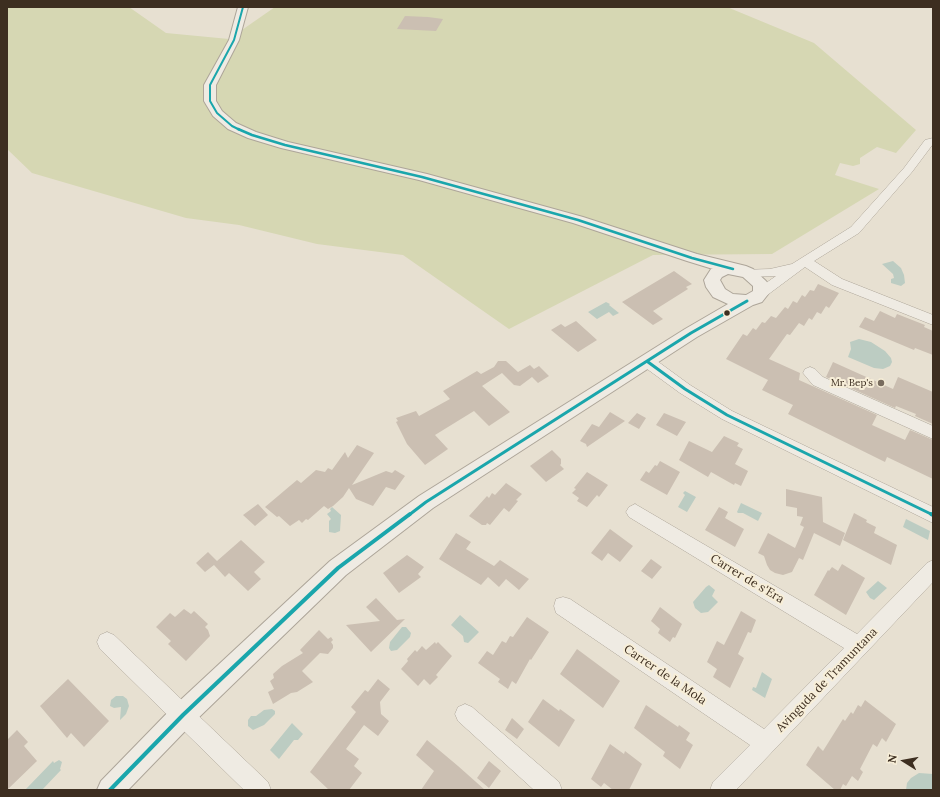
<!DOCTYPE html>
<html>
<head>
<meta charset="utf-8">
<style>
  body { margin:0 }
  #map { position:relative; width:940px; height:797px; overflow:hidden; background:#e7e0d1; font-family:Lora,serif }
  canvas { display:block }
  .frame { position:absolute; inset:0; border:8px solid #3d2e20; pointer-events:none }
  .north { position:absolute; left:884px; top:741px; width:40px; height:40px; -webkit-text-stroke:3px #f7eed8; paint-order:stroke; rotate:281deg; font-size:11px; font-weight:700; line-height:16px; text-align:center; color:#3d2e20 }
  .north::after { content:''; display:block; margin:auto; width:14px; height:18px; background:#3d2e20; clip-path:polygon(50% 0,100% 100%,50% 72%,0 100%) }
</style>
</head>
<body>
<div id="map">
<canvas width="940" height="797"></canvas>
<div class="frame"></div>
<div class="north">N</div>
</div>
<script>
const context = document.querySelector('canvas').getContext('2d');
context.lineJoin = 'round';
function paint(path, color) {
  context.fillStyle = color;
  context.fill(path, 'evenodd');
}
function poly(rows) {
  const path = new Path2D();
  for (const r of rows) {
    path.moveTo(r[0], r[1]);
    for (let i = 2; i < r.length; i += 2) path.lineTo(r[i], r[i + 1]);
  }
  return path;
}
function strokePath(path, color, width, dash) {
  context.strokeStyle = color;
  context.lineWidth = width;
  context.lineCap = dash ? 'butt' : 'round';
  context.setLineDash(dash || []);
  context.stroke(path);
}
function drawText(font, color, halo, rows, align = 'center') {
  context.font = font + ' Lora,serif';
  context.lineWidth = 4;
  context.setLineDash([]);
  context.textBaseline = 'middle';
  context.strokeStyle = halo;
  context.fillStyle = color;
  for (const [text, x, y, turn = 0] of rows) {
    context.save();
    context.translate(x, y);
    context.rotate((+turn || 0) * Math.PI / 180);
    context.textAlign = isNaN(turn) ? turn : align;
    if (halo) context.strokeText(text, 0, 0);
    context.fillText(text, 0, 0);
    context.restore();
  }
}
paint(poly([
  [7,7,129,7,166,33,229,39,275,7,727,7,814,43,916,130,896,153,877,147,860,158,860,164,853,166,840,163,835,175,879,189,772,254,653,255,509,329,403,255,317,244,239,225,186,218,32,173,7,149]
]), '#d6d7b3');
paint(poly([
  [893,261,901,268,904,275,905,283,901,286,891,283,891,279,894,278,893,274,882,264],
  [606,302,610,304,609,305,619,313,613,316,609,312,597,319,588,312],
  [859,339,871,342,885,351,891,358,892,362,890,366,883,369,874,368,848,357,851,349,850,342],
  [685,491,696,497,687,512,678,507,685,495,683,493],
  [741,503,762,513,758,521,743,513,738,513,737,512],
  [332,507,341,515,340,531,335,533,329,532,329,521,331,519,327,514,331,511,330,509],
  [906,519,930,531,928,540,903,527],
  [878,581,887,588,874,600,870,598,866,592],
  [709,585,715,590,712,596,718,602,708,612,701,613,695,608,693,602,706,587],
  [460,615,479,632,468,643,464,642,463,636,451,625],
  [402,627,406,627,411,633,410,637,397,650,391,651,389,648,390,642],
  [762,672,772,679,765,698,752,690,753,687,756,688],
  [116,696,123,696,127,699,129,706,126,714,120,720,121,707,114,708,110,706,111,700],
  [272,709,275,711,275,714,264,725,253,730,248,726,248,720,251,716,256,716,264,710],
  [292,723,303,734,298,740,294,740,279,759,270,750],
  [59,760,62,762,60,769,61,770,42,790,27,790,26,789,53,761,54,763],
  [919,773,933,774,933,790,906,790,907,783,911,778]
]), '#bcccc2');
paint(poly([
  [405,16,428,17,443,19,436,31,397,29],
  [674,271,692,284,686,287,688,289,653,311,663,319,653,325,622,302],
  [818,284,839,293,829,308,826,306,821,314,817,312,812,320,809,318,804,326,799,323,790,335,787,334,769,359,800,373,799,380,877,415,872,425,905,440,910,430,933,440,933,479,887,457,885,462,788,414,793,405,762,390,768,380,726,359,743,334,747,336,753,328,756,330,762,322,765,323,771,316,776,318,785,307,788,309,793,301,797,303,802,295,805,297,810,290,814,291],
  [880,311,895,318,897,314,925,325,924,327,933,331,933,355,915,348,914,350,859,327,865,317,874,321],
  [576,321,597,340,578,352,551,330,561,324,565,327],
  [498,361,506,361,518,372,530,365,534,369,539,366,549,376,538,383,532,377,520,386,514,385,502,373,482,386,510,412,489,426,474,411,435,435,448,449,425,465,407,444,396,422,398,421,396,418,416,411,419,416,450,399,443,391,477,371,481,374,494,367],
  [833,362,893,389,898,377,933,392,933,424,915,416,916,414,896,406,895,408,826,377],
  [610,412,625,421,587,447,586,444,580,441,592,424,599,427],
  [637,413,646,418,639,429,628,423],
  [664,413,686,422,677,436,656,425],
  [724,436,739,443,737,446,743,449,735,464,748,471,741,486,735,483,734,485,711,472,708,477,679,460,689,441,712,452],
  [357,445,374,453,352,485,386,471,392,473,395,470,405,476,395,490,386,487,373,506,356,499,349,488,343,497,333,506,328,509,324,506,308,520,306,519,302,523,299,520,290,526,279,516,277,517,265,507,297,480,301,483,316,470,325,472,328,468,332,470,345,452,348,458],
  [552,450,561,459,561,464,560,465,564,469,546,482,530,466],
  [660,461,680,472,667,495,640,480,646,471,649,473,655,465,657,466],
  [587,472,608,485,599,497,597,495,587,507,577,501,579,498,572,493,576,489,574,488],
  [506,483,522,494,516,500,518,501,509,512,504,508,490,525,487,523,486,525,482,525,469,516,487,496,489,498,492,493,495,495],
  [786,489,822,497,823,522,845,533,840,546,814,533,803,560,799,558,792,572,783,575,775,573,770,570,767,565,764,556,758,553,768,533,795,548,804,527,800,525,803,517,797,516,797,508,786,506],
  [258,504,268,515,255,526,243,515],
  [719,507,728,512,725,518,744,529,735,547,705,530],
  [854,513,867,520,866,522,876,527,874,533,897,545,891,565,843,540],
  [610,529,633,546,620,562,608,553,602,561,591,553],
  [456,533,471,542,466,549,494,566,500,560,529,579,519,590,506,579,499,587,488,577,481,585,439,559],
  [241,540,265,562,254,572,261,579,248,591,229,573,225,577,214,565,205,572,196,563,208,552,217,561],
  [407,555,424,567,418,574,421,577,399,593,383,573],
  [651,559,662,567,652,579,641,571],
  [842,564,865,578,846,615,814,595,828,570,829,571,832,567,838,571],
  [376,598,397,620,405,619,371,652,346,625,380,621,366,607],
  [660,607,682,624,675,638,673,637,670,642,658,633,660,629,651,621],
  [184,609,191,614,194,611,208,624,205,627,208,630,210,636,186,661,168,644,171,641,156,627,170,613,175,617],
  [741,611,756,620,751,633,748,632,738,654,744,658,730,688,713,677,717,669,707,662,717,641,724,645],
  [527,617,549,632,531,660,530,659,516,684,512,681,508,689,498,682,500,679,478,663,487,651,493,655,502,641,506,643,510,636,513,637],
  [319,630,328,639,331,637,333,640,331,642,333,645,333,648,328,654,320,653,302,671,313,682,297,692,291,693,273,704,268,692,274,689,270,681,274,678,273,674,282,666,303,653,300,650],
  [435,642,436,644,438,642,452,656,436,675,438,677,430,685,424,679,418,686,401,669,408,661,407,659,415,650,417,652,422,646,426,650],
  [577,649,620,681,603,708,560,674],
  [68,679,109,721,84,747,71,733,67,738,40,706],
  [378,679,390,689,380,702,381,714,389,721,378,736,364,725,346,749,359,759,354,766,362,773,349,790,329,790,310,772,356,712,351,707,365,690,368,692],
  [543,699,559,711,560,709,575,720,559,747,528,722],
  [865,700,896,724,886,742,882,738,877,747,873,744,860,769,863,772,858,781,852,776,846,786,843,784,840,790,835,790,806,765,818,746,823,751,843,719,845,721,851,712,853,714,858,705,861,707],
  [646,705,678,727,679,725,690,733,686,740,693,745,680,769,663,756,665,752,634,728],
  [512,718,524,729,517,739,505,730],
  [17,730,28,742,24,746,37,761,7,790,7,740],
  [427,740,458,766,485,790,421,790,434,771,416,755],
  [610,744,624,754,625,751,642,764,629,790,613,790,604,783,601,787,591,779],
  [489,761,501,771,489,788,477,778]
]), '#cbbfb2');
const minor = poly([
  [933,138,933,144,912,172,859,233,814,261,842,279,933,315,933,325,832,285,805,267,766,296,761,298,756,296,754,293,756,290,776,276,748,277,743,276,742,273,743,270,770,269,792,264,851,227,904,168,925,140,933,138],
  [648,357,653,358,690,385,732,411,933,507,933,523,722,419,680,393,643,366,641,362,643,358,648,357],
  [810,367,815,369,823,377,933,426,933,439,813,385,803,373,805,369,810,367],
  [635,504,857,634,927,563,933,560,933,582,736,790,710,790,713,782,750,745,556,613,554,606,556,599,563,597,570,599,764,729,844,648,629,517,626,512,629,507,635,504],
  [107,632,114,635,268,782,271,790,244,790,100,649,97,642,100,635,107,632],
  [465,704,472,707,559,782,562,790,534,790,458,721,455,714,458,707,465,704]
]);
const tertiary = poly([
  [238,7,248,7,239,40,216,85,216,101,222,111,236,123,256,132,288,142,427,174,583,217,697,254,746,266,753,269,766,281,769,285,769,293,762,302,753,305,697,337,433,508,346,575,192,724,128,790,97,790,101,781,174,706,330,561,419,496,685,329,728,304,713,297,706,287,704,280,711,269,713,269,687,261,573,223,419,180,281,148,248,138,228,129,213,116,204,101,204,85,229,40,238,7],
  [728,274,743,277,753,286,753,291,746,295,733,294,725,289,720,280,722,277,728,274]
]);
strokePath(minor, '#ada599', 1);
strokePath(tertiary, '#ada599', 2);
paint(minor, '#efebe3');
paint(tertiary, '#efebe3');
strokePath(poly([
  [240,130,232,126,217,113,210,101,210,85,234,40,243,7]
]), '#1aa6ac', 2);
strokePath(poly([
  [238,129,252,135,285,145,422,177,578,220,692,258,733,269]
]), '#1aa6ac', 2.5);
strokePath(poly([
  [648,362,685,389,727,415,933,515],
  [409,515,426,502,691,333,747,301]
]), '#1aa6ac', 3);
strokePath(poly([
  [931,514,933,515],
  [110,790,183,715,338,568,410,514]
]), '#1aa6ac', 4);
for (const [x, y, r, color] of [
  [727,313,3.5,"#3d2e20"],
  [881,383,4,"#786c5e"]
]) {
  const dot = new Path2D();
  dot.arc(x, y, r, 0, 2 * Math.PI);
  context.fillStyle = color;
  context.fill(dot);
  strokePath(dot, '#f7eed8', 1.5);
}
drawText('10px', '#3d2e20', '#f7eed8', [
  ["Mr. Bep's",873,383]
], 'right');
drawText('12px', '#3d2e20', '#f7eed8', [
  ["Carrer de s'Era",747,579,31],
  ["Carrer de la Mola",665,675,34],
  ["Avinguda de Tramuntana",827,680,-46]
]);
</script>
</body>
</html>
